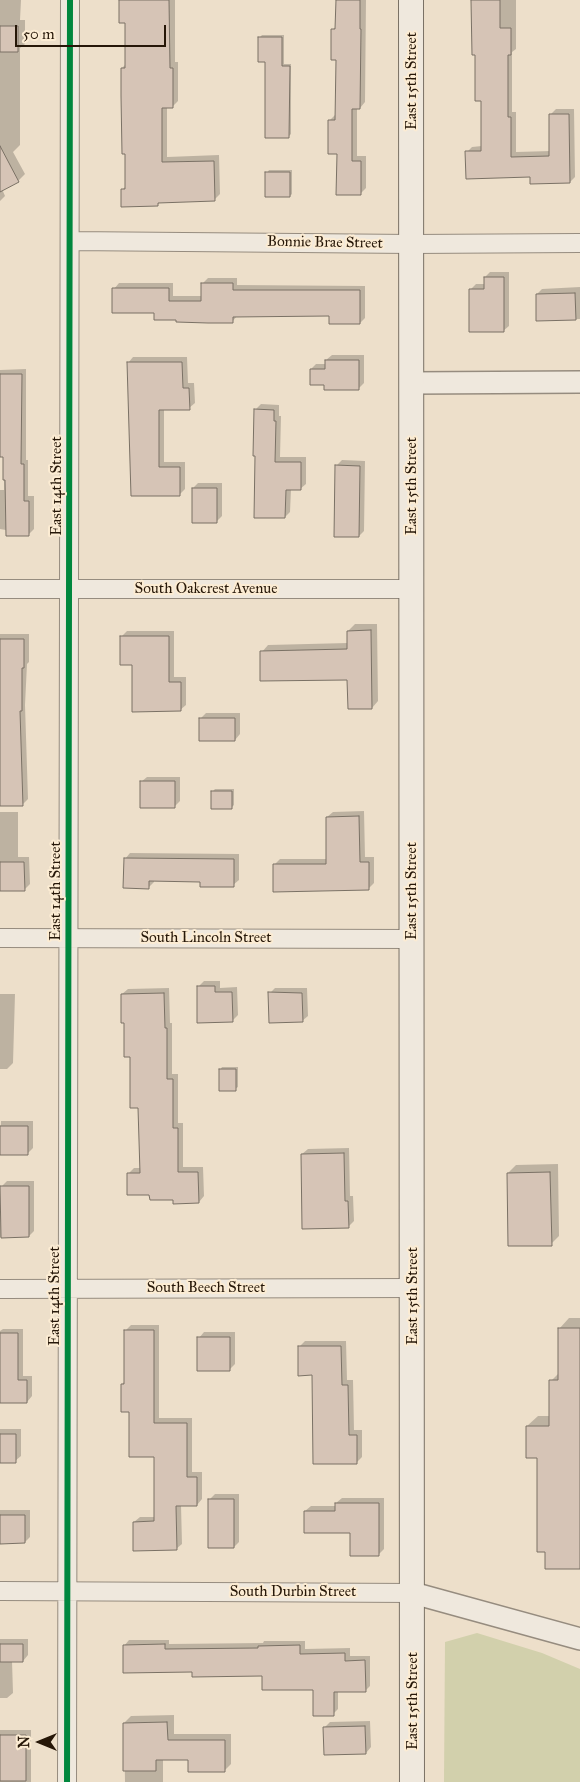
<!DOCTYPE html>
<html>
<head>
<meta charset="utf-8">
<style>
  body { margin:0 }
  #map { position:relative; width:580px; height:1782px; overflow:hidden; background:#eddfca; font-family:"IM FELL Great Primer",serif }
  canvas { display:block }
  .north { position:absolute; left:15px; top:1717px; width:50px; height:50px; -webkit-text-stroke:4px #fcecd3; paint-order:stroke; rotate:270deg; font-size:14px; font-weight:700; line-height:20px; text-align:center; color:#261708 }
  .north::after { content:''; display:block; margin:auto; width:18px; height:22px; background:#261708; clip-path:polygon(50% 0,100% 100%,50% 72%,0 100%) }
  .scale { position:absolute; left:15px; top:25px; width:151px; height:22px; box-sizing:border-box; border:2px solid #261708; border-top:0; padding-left:6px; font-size:15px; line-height:18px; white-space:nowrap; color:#261708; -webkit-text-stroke:4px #fcecd3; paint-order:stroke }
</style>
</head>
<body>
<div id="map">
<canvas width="580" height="1782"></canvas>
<div class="north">N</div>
<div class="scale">50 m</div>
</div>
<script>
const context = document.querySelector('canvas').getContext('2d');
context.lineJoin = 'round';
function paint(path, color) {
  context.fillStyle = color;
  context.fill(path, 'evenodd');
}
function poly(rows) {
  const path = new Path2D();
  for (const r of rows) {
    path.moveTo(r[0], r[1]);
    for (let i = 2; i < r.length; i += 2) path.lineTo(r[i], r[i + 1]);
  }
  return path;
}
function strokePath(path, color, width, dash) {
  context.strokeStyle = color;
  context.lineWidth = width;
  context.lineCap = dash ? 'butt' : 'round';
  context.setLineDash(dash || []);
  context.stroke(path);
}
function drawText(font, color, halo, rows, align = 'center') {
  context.font = font + ' "IM FELL Great Primer",serif';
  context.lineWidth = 4;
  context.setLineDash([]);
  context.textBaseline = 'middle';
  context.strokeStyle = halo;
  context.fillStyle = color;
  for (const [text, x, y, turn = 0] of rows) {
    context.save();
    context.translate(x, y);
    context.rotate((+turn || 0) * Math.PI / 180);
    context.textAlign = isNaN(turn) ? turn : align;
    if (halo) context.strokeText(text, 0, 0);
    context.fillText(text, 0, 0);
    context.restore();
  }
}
paint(poly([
  [477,1633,542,1653,580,1669,580,1782,444,1782,445,1642]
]), '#d2d0ac');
paint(poly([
  [0,0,21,0,20,20,25,20,25,44,20,48,20,145,13,152,25,174,18,181,2,189,5,196,0,201],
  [120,0,175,0,175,62,178,62,178,101,172,107,167,107,167,157,219,155,220,194,214,200,161,201,157,205,122,190,126,186,122,68,126,64,126,22],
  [337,0,366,0,365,102,360,108,357,108,357,156,366,156,366,188,360,194,338,153,329,121,335,115,337,115,337,59,332,30,337,26],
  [472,0,516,0,516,49,512,52,512,112,516,112,516,152,551,151,551,114,556,109,574,109,575,177,570,182,532,176,467,152,472,147,482,146,482,100,476,54],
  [262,35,284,35,284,64,291,64,291,134,289,136,259,38],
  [269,170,292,170,292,194,290,196,267,173],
  [490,272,509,272,509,326,503,331,471,289,476,284,485,284,485,277],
  [208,278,237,278,237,285,365,286,365,318,360,323,330,315,237,316,232,322,178,319,156,312,114,289,119,283,173,283,173,296,202,296,202,284],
  [580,287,580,319,537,320,537,294,542,289],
  [332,355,364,355,364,383,359,388,326,384,311,369,316,364,326,364,326,360],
  [133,357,187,357,188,383,194,383,195,403,189,408,164,409,164,462,185,462,185,489,179,495,132,495,128,363],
  [26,369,26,460,28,460,28,496,34,496,34,529,29,534,0,529,0,490,4,490,4,456,0,456,0,370],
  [261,404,279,405,279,416,281,416,280,457,306,457,306,484,300,489,291,489,290,512,285,517,255,410],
  [342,460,365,461,364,531,359,536,336,466],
  [198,483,222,483,222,516,216,522,193,488],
  [355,624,377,624,378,701,372,708,349,679,262,652,268,645,348,643,348,631],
  [127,631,174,631,174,677,186,677,186,705,180,710,133,664,121,637],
  [0,634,29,634,29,662,27,664,25,705,28,799,22,805,0,804],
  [206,713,240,713,240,734,235,740,200,719],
  [147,777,180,777,180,801,174,807,141,782],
  [215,789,234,789,234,805,232,807,212,792],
  [364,811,365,857,374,857,374,883,368,889,274,865,280,859,327,859,327,817,333,812],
  [0,812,18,812,18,857,29,857,30,884,24,890,0,890],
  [130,853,239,854,239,880,233,885,201,881,154,880,154,882,149,887,125,859],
  [204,981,220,981,220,988,237,987,238,1015,232,1021,198,987],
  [169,988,170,1023,172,1023,172,1074,178,1074,178,1123,183,1123,183,1167,203,1167,204,1196,199,1202,151,1194,128,1174,134,1168,141,1168,140,1107,125,1022,122,994,128,989],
  [275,988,307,988,308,1016,302,1021,270,993],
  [0,994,15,994,13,1063,7,1069,0,1069],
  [222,1067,238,1067,238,1087,235,1089,220,1070],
  [1,1121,33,1121,33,1148,27,1154,0,1154],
  [349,1148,350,1196,353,1196,354,1221,348,1227,302,1154,308,1149],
  [558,1164,559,1236,551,1244,508,1173,516,1165],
  [7,1181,34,1181,34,1231,29,1236,0,1237,1,1187],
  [569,1318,580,1318,580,1568,546,1550,538,1457,527,1426,538,1416,551,1416,551,1381,559,1373,559,1329],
  [131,1325,159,1325,159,1418,192,1418,192,1472,202,1472,202,1499,197,1505,181,1505,182,1544,176,1549,134,1522,140,1517,155,1517,155,1456,130,1410,122,1384,125,1381,125,1331],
  [3,1329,23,1329,23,1376,32,1376,32,1396,27,1402,0,1402,0,1331],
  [204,1332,235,1332,235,1364,230,1369,199,1338],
  [305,1341,346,1341,347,1380,353,1380,354,1430,362,1430,362,1457,356,1463,299,1347],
  [0,1429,21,1429,21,1456,15,1461,0,1462],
  [215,1494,239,1494,239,1542,234,1547,209,1500],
  [342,1498,384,1498,384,1549,378,1555,351,1532,305,1511,311,1506,337,1506,336,1503],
  [0,1510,30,1510,30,1537,25,1542,0,1542],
  [0,1639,28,1639,28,1655,23,1661,12,1661,13,1693,7,1698,0,1698],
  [129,1640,169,1640,169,1644,263,1643,264,1641,305,1641,305,1649,350,1648,350,1656,370,1656,370,1686,365,1691,338,1691,338,1709,333,1714,315,1689,263,1674,193,1671,124,1646],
  [174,1715,174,1734,231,1734,231,1764,224,1771,189,1758,163,1759,163,1782,125,1782,124,1723,131,1716],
  [370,1721,371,1747,366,1753,325,1727,330,1722],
  [0,1730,31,1730,31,1782,0,1782]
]), '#0003');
const building = poly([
  [119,0,169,0,170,68,173,68,173,108,162,108,162,162,214,161,215,201,158,203,158,206,121,207,121,189,125,189,125,154,122,154,121,96,121,68,125,68,125,23,119,23,119,0],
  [336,0,360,0,360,29,361,29,360,109,352,109,352,161,361,161,361,195,336,195,337,154,328,154,328,120,335,120,336,60,331,60,331,29,335,29,336,0],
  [471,0,500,0,500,28,511,28,511,55,508,55,508,117,511,117,511,157,549,156,549,114,569,114,570,183,530,184,530,177,466,179,465,151,481,151,481,101,475,101,475,55,472,55,471,0],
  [0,26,18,26,18,52,0,52,0,26],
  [258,37,282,37,282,66,290,66,289,138,265,138,265,62,258,62,258,37],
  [0,146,19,182,0,192,0,146],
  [265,172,290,172,290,197,265,197,265,172],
  [484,277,504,277,504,332,469,332,469,289,484,289,484,277],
  [201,283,233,283,233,290,360,290,360,324,329,324,329,316,233,317,233,323,208,323,176,322,176,320,154,320,154,313,112,313,112,288,169,288,169,301,201,301,201,283],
  [575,293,576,320,536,321,536,294,575,293],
  [325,360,359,360,359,390,324,390,324,385,310,385,310,369,325,369,325,360],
  [127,362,182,362,183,388,189,388,190,410,159,410,159,467,180,467,180,496,131,496,127,362],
  [0,374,22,374,21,464,24,464,24,501,29,501,29,536,6,536,5,480,3,480,3,457,0,457,0,374],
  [254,409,274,410,274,421,276,421,275,462,301,462,301,490,286,490,285,518,254,518,255,456,253,456,254,409],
  [335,465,360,466,359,537,334,537,335,465],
  [192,488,217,488,217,523,192,523,192,488],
  [371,630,372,709,348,709,347,680,260,681,260,651,347,649,347,631,371,630],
  [120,636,169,636,169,682,181,682,181,711,132,712,132,665,120,665,120,636],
  [0,639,24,639,24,668,22,668,22,711,20,711,23,806,0,806,0,639],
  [199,718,235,718,235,741,199,741,199,718],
  [140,781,175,781,175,808,140,808,140,781],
  [211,791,232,791,232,809,211,809,211,791],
  [359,816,360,862,369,862,369,890,273,892,273,864,326,864,326,817,359,816],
  [124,858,234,859,234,887,200,887,200,882,149,881,149,889,123,888,124,858],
  [0,862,24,862,25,891,0,891,0,862],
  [197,986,215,986,215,992,232,992,233,1022,197,1023,197,986],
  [268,992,302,993,303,1022,269,1023,268,992],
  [164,993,165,1028,167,1028,167,1079,173,1079,173,1128,178,1128,178,1172,198,1172,199,1203,173,1204,173,1200,150,1200,149,1195,127,1195,127,1173,140,1173,138,1108,130,1108,130,1057,124,1057,124,1023,121,1023,121,994,164,993],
  [219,1069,236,1069,236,1091,219,1091,219,1069],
  [0,1126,28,1126,28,1155,0,1155,0,1126],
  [344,1153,345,1201,348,1201,349,1228,302,1229,301,1154,344,1153],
  [550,1172,552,1246,508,1246,507,1173,550,1172],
  [0,1186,29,1186,29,1237,1,1238,0,1186],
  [558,1328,580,1328,580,1569,545,1569,545,1552,537,1552,537,1458,526,1458,526,1426,549,1426,549,1380,558,1380,558,1328],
  [124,1330,154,1330,154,1423,187,1423,187,1477,197,1477,197,1506,176,1506,177,1550,133,1551,133,1522,154,1521,154,1457,129,1457,129,1412,121,1412,121,1384,124,1384,124,1330],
  [0,1333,18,1333,18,1380,27,1380,27,1403,0,1403,0,1333],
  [197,1337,230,1337,230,1371,197,1371,197,1337],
  [298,1346,341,1346,342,1385,348,1385,349,1435,357,1435,357,1464,313,1464,312,1375,298,1376,298,1346],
  [0,1434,16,1434,16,1463,0,1463,0,1434],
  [208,1499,234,1499,234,1548,208,1548,208,1499],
  [335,1503,379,1503,379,1556,350,1556,350,1533,304,1533,304,1511,335,1511,335,1503],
  [0,1515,25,1515,25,1543,0,1544,0,1515],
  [0,1644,23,1644,23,1662,0,1662,0,1644],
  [165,1644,165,1649,258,1648,258,1646,300,1645,300,1654,345,1653,345,1661,365,1660,366,1692,334,1692,334,1716,313,1716,313,1690,262,1690,262,1676,192,1677,192,1672,123,1673,123,1645,165,1644],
  [167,1722,168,1740,225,1740,225,1772,188,1772,188,1760,156,1760,156,1771,123,1771,123,1723,167,1722],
  [365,1726,366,1754,324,1755,323,1727,365,1726],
  [0,1735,26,1735,26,1781,0,1781,0,1735]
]);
paint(building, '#d6c4b6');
strokePath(building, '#7a7165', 1);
const minor = poly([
  [70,241,412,244,580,243],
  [0,589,412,589],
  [0,938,413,939],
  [0,1289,413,1288],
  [0,1591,413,1593],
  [67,1782,70,0]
]);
const tertiary = poly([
  [412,383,580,382],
  [413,1593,580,1639]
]);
const secondary = poly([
  [411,0,412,1782]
]);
strokePath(minor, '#968c7f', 20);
strokePath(tertiary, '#968c7f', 24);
strokePath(secondary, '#7a7165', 26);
strokePath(minor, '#efe8dd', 18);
strokePath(tertiary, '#efe8dd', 21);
strokePath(secondary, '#efe8dd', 24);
strokePath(poly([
  [67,1782,70,0]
]), '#00873e', 6);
drawText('15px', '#261708', '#fcecd3', [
  ["East 15th Street",412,81,-90],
  ["Bonnie Brae Street",325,243,1],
  ["East 14th Street",57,486,-90],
  ["East 15th Street",412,486,-90],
  ["South Oakcrest Avenue",206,589],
  ["East 14th Street",56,891,-90],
  ["East 15th Street",412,891,-90],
  ["South Lincoln Street",206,938],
  ["South Beech Street",206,1288],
  ["East 14th Street",55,1296,-90],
  ["East 15th Street",413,1296,-90],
  ["South Durbin Street",293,1592],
  ["East 15th Street",413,1701,-90]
]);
</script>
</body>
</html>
